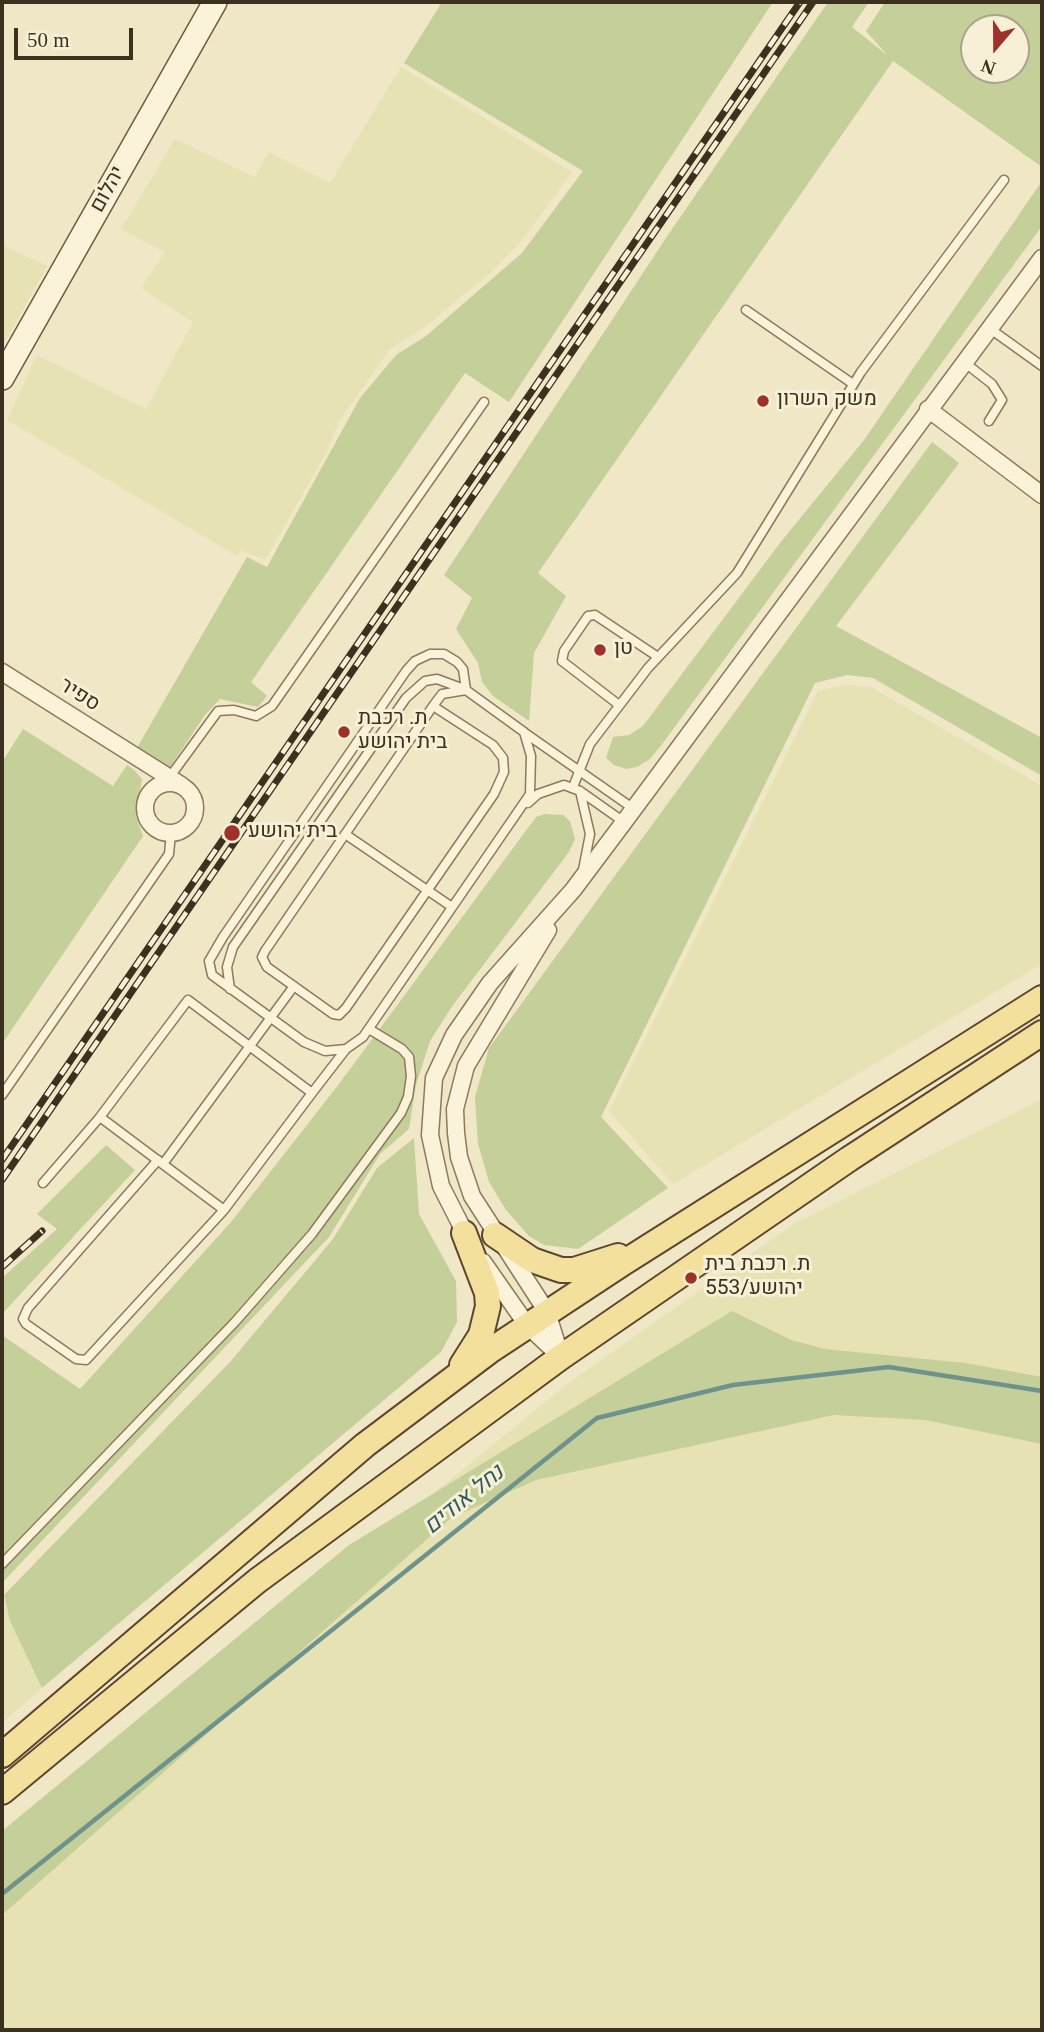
<!DOCTYPE html>
<html>
<head>
<meta charset="utf-8">
<style>
  body { margin:0 }
  #map { position:relative; width:1044px; height:2032px; overflow:hidden; background:#f0e7c6; font-family:Georgia,serif }
  canvas { display:block }
  .frame { position:absolute; inset:0; border:4px solid #3c301f; pointer-events:none }
  .north { position:absolute; left:960px; top:14px; width:70px; height:70px; box-sizing:border-box; background:#f7f0d6; border:2px solid #aca38d; border-radius:50%; rotate:200deg; font-size:19px; font-weight:700; line-height:28px; text-align:center; color:#3c301f }
  .north::after { content:''; display:block; margin:auto; width:24px; height:32px; background:#9e3128; clip-path:polygon(50% 0,100% 100%,50% 72%,0 100%) }
  .scale { position:absolute; left:14px; top:28px; width:119px; height:32px; box-sizing:border-box; border:4px solid #3c301f; border-top:0; padding-left:9px; font-size:21px; line-height:24px; white-space:nowrap; color:#3c301f; -webkit-text-stroke:5px #f7f0d6; paint-order:stroke }
</style>
</head>
<body>
<div id="map">
<canvas width="1044" height="2032"></canvas>
<div class="frame"></div>
<div class="north">N</div>
<div class="scale">50 m</div>
</div>
<script>
const context = document.querySelector('canvas').getContext('2d');
context.lineJoin = 'round';
function paint(path, color) {
  context.fillStyle = color;
  context.fill(path, 'evenodd');
}
function poly(rows) {
  const path = new Path2D();
  for (const r of rows) {
    if (r.length === 3) {
      path.moveTo(r[0] + r[2], r[1]);
      path.arc(r[0], r[1], r[2], 0, 2 * Math.PI);
      continue;
    }
    path.moveTo(r[0], r[1]);
    for (let i = 2; i < r.length; i += 2) path.lineTo(r[i], r[i + 1]);
  }
  return path;
}
function strokePath(path, color, width, dash) {
  context.strokeStyle = color;
  context.lineWidth = width;
  context.lineCap = dash ? 'butt' : 'round';
  context.setLineDash(dash || []);
  context.stroke(path);
}
function drawText(font, color, halo, rows, align = 'center') {
  context.font = font + ' Georgia,Heebo,serif';
  context.lineWidth = 6;
  context.setLineDash([]);
  context.textBaseline = 'middle';
  context.strokeStyle = halo;
  context.fillStyle = color;
  for (const [text, x, y, turn = 0] of rows) {
    context.save();
    context.translate(x, y);
    context.rotate((+turn || 0) * Math.PI / 180);
    context.textAlign = isNaN(turn) ? turn : align;
    if (halo) context.strokeText(text, 0, 0);
    context.fillText(text, 0, 0);
    context.restore();
  }
}
paint(poly([
  [401,67,572,172,519,244,489,274,426,326,390,349,340,420,326,453,265,560,240,550,237,556,7,420,37,355,146,409,193,322,141,288,165,252,121,229,175,139,255,177,269,152,330,183],
  [2,245,47,266,2,347],
  [845,685,871,687,1042,786,1042,964,673,1184,609,1111,818,691],
  [1042,1099,1042,2030,2,2030,2,1846,566,1385,792,1225],
  [2,1593,10,1621,42,1688,2,1723]
]), '#e6e2b3');
paint(poly([
  [442,2,773,2,509,402,465,373,251,682,267,696,258,707,220,699,205,715,168,770,137,748,247,557,267,567,360,398,396,355,426,336,522,253,583,171,404,63],
  [828,2,869,2,852,27,888,56,866,31,885,2,1042,2,1042,167,893,61,538,573,566,596,534,653,529,721,493,696,482,682,478,663,456,629,472,598,444,575,666,238],
  [974,28,1016,28,1016,70,974,70],
  [1040,184,1042,186,1042,226,663,743,650,759,637,767,626,769,614,765,606,758,613,737,629,735,643,726,780,543,864,440],
  [932,442,959,463,836,626,1042,738,1042,776,873,678,847,675,815,683,601,1117,668,1188,578,1249,544,1245,529,1236,506,1210,489,1182,478,1144,475,1097,489,1048],
  [23,729,113,786,127,765,134,770,142,779,136,816,143,836,2,1044,2,762],
  [545,814,563,815,570,821,575,839,569,852,453,1005,430,1041,416,1085,409,1129,380,1154,329,1237,2,1583,2,1335,80,1389,231,1222,339,1084,536,817],
  [414,1138,419,1214,456,1281,457,1322,441,1352,42,1688,10,1621,4,1595,230,1362,333,1239,377,1168],
  [106,1145,135,1170,2,1314,2,1278,57,1229,37,1214],
  [732,1311,791,1340,825,1349,965,1363,1042,1377,1042,1444,925,1420,834,1415,536,1480,451,1518,2,1915,2,1831,349,1545]
]), '#c4cf99');
strokePath(poly([
  [2,1894,597,1418,733,1385,889,1367,1042,1391]
]), '#6e938d', 4.5);
const lane = poly([
  [746,310,853,384],
  [989,328,1042,366],
  [964,362,992,384,1002,400,989,421],
  [430,654,444,654,457,662,463,669,466,690,524,732,531,756,530,794,363,1037,346,1049,325,1051,304,1042,212,975,209,961,223,937,406,671,415,661,430,654],
  [619,705,562,661,564,651,588,616,595,615,658,657],
  [433,706,493,745,503,758,504,772,494,794,346,1008,339,1015,333,1014,267,967,262,957,265,951,433,706,442,694,466,690],
  [525,733,634,809],
  [169,778,218,711,234,710,256,716,272,706,484,402],
  [573,787,590,744,648,668,737,573,861,372,1004,180],
  [580,791,590,834,583,870],
  [528,803,538,794,564,785,580,791,624,822],
  [345,834,452,907],
  [230,989,227,967,233,947,406,698,425,681,437,679,464,689],
  [188,1000,312,1093,224,1210,100,1117,188,1000],
  [312,1093,346,1049],
  [2,1095,169,854,171,833],
  [158,1160,28,1308,23,1319,26,1324,76,1359,86,1360,224,1210],
  [163,1164,294,986],
  [43,1183,100,1117],
  [2,1564,235,1322,312,1234,401,1113,408,1097,411,1076,409,1057,402,1049,369,1029]
]);
const street = poly([
  [928,409,1042,495],
  [2,672,181,785],
  [170,808,25],
  [548,930,466,1066,455,1109,456,1133,459,1157,472,1196,547,1312,560,1354],
  [469,1241,441,1186,430,1135,434,1078,454,1035,490,983,573,890,624,822,1042,258],
  [483,1262,527,1325,561,1357]
]);
const secondary = poly([
  [2,378,215,2]
]);
const primary = poly([
  [495,1235,532,1260,561,1270,574,1270,618,1256],
  [462,1365,481,1335,488,1306,487,1293,464,1233],
  [2,1755,365,1445,491,1350,623,1263,1042,998],
  [2,1792,257,1581,561,1357,849,1159,1042,1033]
]);
strokePath(lane, '#8d795b', 11);
strokePath(street, '#8d795b', 19);
strokePath(secondary, '#6f5a3e', 26);
strokePath(primary, '#5b472f', 28);
strokePath(lane, '#faf3da', 8);
strokePath(street, '#faf3da', 16);
strokePath(secondary, '#faf3da', 23);
strokePath(primary, '#f4e09d', 24);
const rail = poly([
  [2,1160,800,2],
  [2,1180,813,2],
  [2,1267,42,1231]
]);
strokePath(rail, '#3c301f', 7);
strokePath(rail, '#f7f0d6', 4.5, [13]);
for (const [x, y, r, color] of [
  [763,401,7,"#9e3128"],
  [600,650,7,"#9e3128"],
  [344,732,7,"#9e3128"],
  [232,833,9,"#9e3128"],
  [691,1278,7,"#9e3128"]
]) {
  const dot = new Path2D();
  dot.arc(x, y, r, 0, 2 * Math.PI);
  context.fillStyle = color;
  context.fill(dot);
  strokePath(dot, '#f7f0d6', 2.5);
}
drawText('21px', '#3c301f', '#f7f0d6', [
  ["יהלום",109,190,-61],
  ["ספיר",79,696,32]
]);
drawText('21px', '#3c301f', '#f7f0d6', [
  ["משק השרון",777,401],
  ["טן",614,650],
  ["ת. רכבת",358,720],
  ["בית יהושע",358,744],
  ["בית יהושע",248,833],
  ["ת. רכבת בית",705,1266],
  ["יהושע/553",705,1290]
], 'left');
drawText('italic 23px', '#2e5c5d', '#f7f0d6', [
  ["נחל אודים",465,1501,-39]
]);
</script>
</body>
</html>
